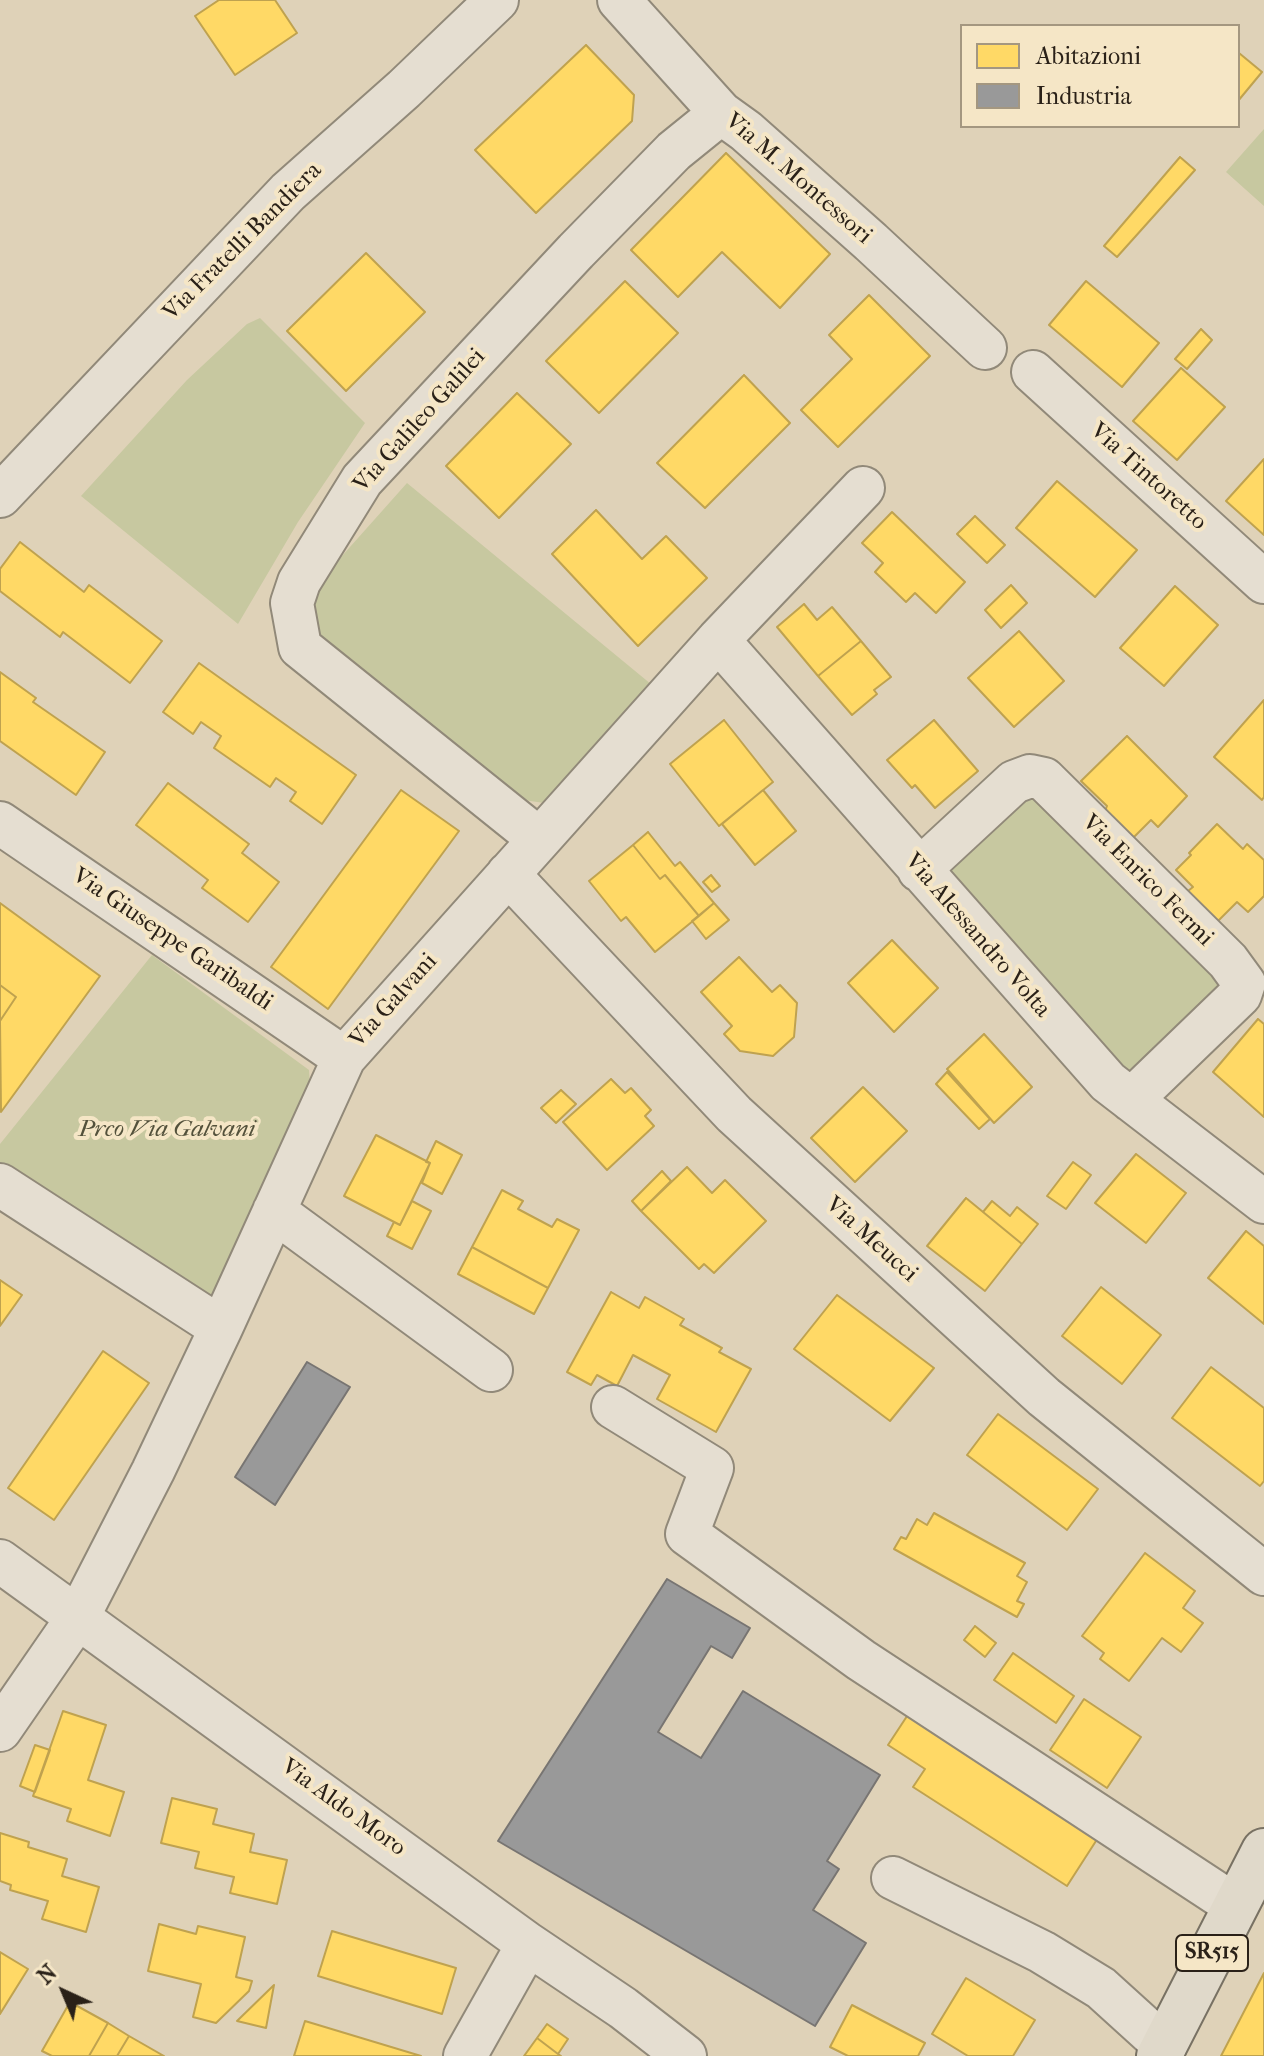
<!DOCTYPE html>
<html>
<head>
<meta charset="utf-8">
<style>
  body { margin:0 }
  #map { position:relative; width:1264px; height:2056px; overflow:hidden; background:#dfd2b8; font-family:"IM FELL French Canon",serif }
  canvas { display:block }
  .legend { position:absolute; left:960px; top:24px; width:280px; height:104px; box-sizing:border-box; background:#f5e6c6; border:2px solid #a49780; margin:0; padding:10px 14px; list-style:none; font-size:24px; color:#2a2118 }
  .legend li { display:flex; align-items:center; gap:16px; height:40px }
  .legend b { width:40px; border:2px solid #a49780 }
  .north { position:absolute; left:24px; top:1952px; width:80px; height:80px; -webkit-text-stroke:6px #f5e6c6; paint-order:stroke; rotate:316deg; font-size:22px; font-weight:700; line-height:32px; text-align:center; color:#2a2118 }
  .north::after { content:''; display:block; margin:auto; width:28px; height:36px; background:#2a2118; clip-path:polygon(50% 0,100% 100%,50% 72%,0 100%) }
</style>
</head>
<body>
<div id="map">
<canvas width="1264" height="2056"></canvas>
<ul class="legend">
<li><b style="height:22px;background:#ffd966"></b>Abitazioni</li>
<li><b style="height:22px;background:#999"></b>Industria</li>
</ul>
<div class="north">N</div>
</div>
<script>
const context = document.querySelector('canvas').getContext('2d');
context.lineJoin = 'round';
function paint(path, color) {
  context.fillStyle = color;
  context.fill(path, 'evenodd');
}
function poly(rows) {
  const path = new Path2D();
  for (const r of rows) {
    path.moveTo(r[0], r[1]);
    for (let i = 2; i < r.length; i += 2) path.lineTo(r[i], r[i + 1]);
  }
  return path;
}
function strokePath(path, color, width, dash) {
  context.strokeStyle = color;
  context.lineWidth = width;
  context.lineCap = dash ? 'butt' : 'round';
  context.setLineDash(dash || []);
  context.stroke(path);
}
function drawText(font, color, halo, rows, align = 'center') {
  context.font = font + ' "IM FELL French Canon",serif';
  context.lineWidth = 8;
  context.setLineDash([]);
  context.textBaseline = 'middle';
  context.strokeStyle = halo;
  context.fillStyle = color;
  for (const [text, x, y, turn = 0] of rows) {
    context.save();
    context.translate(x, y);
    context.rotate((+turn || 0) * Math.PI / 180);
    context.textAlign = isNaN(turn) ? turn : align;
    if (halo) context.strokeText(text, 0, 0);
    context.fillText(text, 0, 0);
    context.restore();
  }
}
paint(poly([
  [1264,129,1264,206,1226,172],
  [260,318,365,423,298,522,238,624,81,496,187,380,247,324],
  [407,483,663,694,544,803,517,799,316,635,309,593],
  [1038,790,1231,995,1130,1088,931,870],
  [152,955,309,1070,310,1086,210,1307,0,1165,0,1144]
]), '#c7c8a0');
const homes = poly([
  [219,0,275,0,297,33,235,75,195,16,219,0],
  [586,45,634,95,632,121,536,213,475,150,586,45],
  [1239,53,1262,72,1238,101,1238,54,1239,53],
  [726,153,830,254,780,308,722,252,678,297,631,250,726,153],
  [1180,157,1195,170,1117,257,1104,246,1180,157],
  [366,253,425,312,346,391,287,331,366,253],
  [625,281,678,333,599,413,546,361,625,281],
  [1086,281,1159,343,1122,387,1049,325,1086,281],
  [869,295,930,356,838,447,801,410,852,359,829,335,869,295],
  [1201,329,1212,340,1187,369,1175,359,1201,329],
  [1181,368,1225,407,1177,460,1133,421,1181,368],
  [744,375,790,423,705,508,657,463,744,375],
  [517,393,571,444,499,518,446,466,517,393],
  [1264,459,1264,535,1226,501,1264,459],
  [1057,481,1137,550,1095,597,1016,528,1057,481],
  [596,510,642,559,666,536,707,578,638,646,552,554,596,510],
  [892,512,965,582,936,613,915,593,906,602,875,572,883,563,862,543,892,512],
  [975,516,1005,545,987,563,957,534,975,516],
  [20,542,84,592,89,585,162,641,130,683,63,632,60,637,0,591,0,569,20,542],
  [1011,585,1027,603,1001,628,985,610,1011,585],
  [1175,586,1218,625,1164,686,1120,648,1175,586],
  [804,604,817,620,832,607,861,641,818,676,777,627,804,604],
  [1019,631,1064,681,1014,727,968,678,1019,631],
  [861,641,891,677,874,690,877,694,852,715,818,676,861,641],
  [199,663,356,775,322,824,290,801,296,792,276,778,270,787,214,748,221,736,201,722,193,734,163,712,199,663],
  [0,672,36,698,33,702,105,752,76,795,0,741,0,672],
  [1264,700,1264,797,1262,800,1214,757,1264,700],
  [724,720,773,782,719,826,670,764,724,720],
  [934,720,978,771,935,808,915,785,912,788,887,760,934,720],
  [1127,736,1187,796,1158,827,1151,820,1129,842,1103,816,1107,806,1081,781,1127,736],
  [168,783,249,844,242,853,279,882,248,922,202,888,208,880,136,825,168,783],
  [401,790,459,831,328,1009,271,967,401,790],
  [763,790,796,831,755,865,722,824,763,790],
  [1217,824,1243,849,1247,844,1264,860,1264,896,1248,912,1237,902,1218,921,1188,891,1193,887,1176,870,1191,855,1189,853,1217,824],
  [648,832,675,866,680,862,714,903,699,916,665,875,660,879,633,845,648,832],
  [633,845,660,879,665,875,699,916,655,952,626,917,621,921,589,881,633,845],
  [711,875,720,886,712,892,703,882,711,875],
  [0,903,100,976,1,1112,0,1021,16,997,0,985,0,903],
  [714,903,729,920,706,939,692,921,714,903],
  [892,940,938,988,894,1032,848,983,892,940],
  [739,957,772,992,780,985,797,1003,794,1037,773,1056,740,1051,724,1034,732,1026,701,992,739,957],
  [0,985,16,997,0,1021,0,985],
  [1258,1019,1264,1024,1264,1117,1213,1072,1258,1019],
  [984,1034,1032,1087,994,1123,947,1069,984,1034],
  [947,1072,990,1119,979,1129,936,1084,947,1072],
  [611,1079,625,1093,631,1088,651,1110,645,1116,654,1126,607,1170,563,1122,611,1079],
  [863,1087,907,1131,855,1182,811,1138,863,1087],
  [561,1090,576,1104,556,1123,541,1108,561,1090],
  [376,1135,430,1163,400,1225,344,1196,376,1135],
  [436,1141,462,1155,442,1194,422,1183,430,1163,426,1162,436,1141],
  [1136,1154,1186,1193,1146,1243,1095,1203,1136,1154],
  [1073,1162,1091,1175,1066,1209,1047,1196,1073,1162],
  [687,1167,712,1193,725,1180,766,1221,714,1273,704,1264,699,1269,641,1211,687,1167],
  [662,1171,671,1181,641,1211,632,1201,662,1171],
  [502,1190,523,1201,518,1209,552,1227,557,1219,579,1230,548,1288,472,1247,502,1190],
  [966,1198,1022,1244,985,1291,927,1246,966,1198],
  [412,1201,431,1211,412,1249,387,1236,394,1222,400,1225,412,1201],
  [992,1201,1010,1216,1017,1207,1038,1224,1022,1244,983,1212,992,1201],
  [1246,1231,1264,1246,1264,1324,1208,1278,1246,1231],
  [472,1247,548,1288,534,1314,458,1274,472,1247],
  [0,1280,22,1295,0,1326,0,1280],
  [1101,1287,1161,1335,1122,1384,1062,1336,1101,1287],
  [611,1292,639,1308,645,1297,684,1319,680,1325,722,1348,719,1352,751,1369,716,1432,657,1399,670,1375,633,1355,617,1386,597,1375,591,1385,567,1372,611,1292],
  [837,1295,934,1368,890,1421,794,1349,837,1295],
  [103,1351,149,1383,54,1520,8,1488,103,1351],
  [1211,1367,1264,1408,1264,1481,1260,1486,1172,1418,1211,1367],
  [998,1414,1098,1489,1067,1530,967,1455,998,1414],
  [934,1513,1025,1563,1017,1576,1027,1582,1017,1601,1024,1604,1017,1617,894,1549,901,1537,906,1539,917,1519,927,1525,934,1513],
  [1145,1553,1195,1591,1183,1608,1203,1623,1181,1652,1162,1638,1129,1681,1100,1659,1104,1653,1082,1636,1145,1553],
  [975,1626,996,1643,985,1657,964,1640,975,1626],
  [1013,1653,1074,1696,1056,1723,994,1680,1013,1653],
  [1084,1699,1141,1737,1107,1788,1050,1750,1084,1699],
  [915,1704,1105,1827,1067,1886,913,1787,925,1769,888,1745,915,1704],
  [63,1711,106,1725,88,1780,124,1792,110,1836,67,1821,71,1809,33,1796,63,1711],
  [35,1745,50,1750,35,1792,20,1786,35,1745],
  [172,1798,217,1809,213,1824,254,1834,250,1852,287,1860,277,1904,230,1893,234,1877,195,1868,199,1852,161,1843,172,1798],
  [0,1833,29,1842,28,1847,67,1859,62,1876,99,1887,86,1932,42,1919,48,1901,10,1890,11,1885,0,1881,0,1833],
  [159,1924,196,1934,198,1926,245,1937,236,1977,252,1981,249,1991,216,2023,193,2017,201,1984,148,1971,159,1924],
  [332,1931,456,1968,442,2014,318,1976,332,1931],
  [0,1952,28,1969,0,2014,0,1952],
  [1264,1973,1264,2056,1221,2056,1264,1973],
  [966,1978,1035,2020,1013,2056,968,2056,932,2034,966,1978],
  [274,1985,266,2028,237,2021,274,1985],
  [70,2002,108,2023,89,2056,52,2056,42,2051,70,2002],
  [852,2005,925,2043,918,2056,848,2056,830,2047,852,2005],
  [305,2021,421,2056,294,2056,305,2021],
  [108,2023,129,2036,117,2056,89,2056,108,2023],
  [547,2024,568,2039,558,2054,537,2038,547,2024],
  [129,2036,164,2056,117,2056,129,2036],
  [537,2038,558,2054,561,2056,524,2056,537,2038]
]);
paint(homes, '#ffd966');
strokePath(homes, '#bfa24f', 2);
const industry = poly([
  [307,1362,350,1387,275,1505,235,1477,307,1362],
  [667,1579,750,1628,732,1658,711,1646,658,1732,701,1758,743,1691,880,1775,827,1861,839,1869,813,1910,866,1943,815,2026,498,1841,667,1579]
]);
paint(industry, '#999');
strokePath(industry, '#787572', 2);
const minor = poly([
  [619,0,721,113,746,131,871,242,985,348],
  [1033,372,1264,582],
  [0,496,288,192,404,89,497,0],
  [718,640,1108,1082,1264,1202],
  [0,823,344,1058],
  [539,839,300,647,292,603,299,582,362,480,576,251,674,151,721,113],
  [919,870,1014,782,1030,776,1044,779,1228,961,1244,983,1240,995,1131,1100],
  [508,874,734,1114,1044,1397,1264,1574],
  [0,1185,221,1328],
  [274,1211,491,1370],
  [613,1407,712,1468,687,1534,861,1660,1236,1906],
  [0,1561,528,1944,623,2008,685,2056],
  [0,1730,78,1617,153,1471,221,1328,344,1058,718,640,863,488],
  [893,1878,1042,1952,1101,1988,1165,2046],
  [465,2056,528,1944]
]);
const major = poly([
  [1159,2056,1264,1851]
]);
strokePath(minor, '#918979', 46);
strokePath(major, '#787163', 48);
strokePath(minor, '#e5ded1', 42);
strokePath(major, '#e0d9ca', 44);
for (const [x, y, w] of [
  [1212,1953,72]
]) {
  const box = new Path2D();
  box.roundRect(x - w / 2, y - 18, w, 36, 6);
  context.fillStyle = '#f5e6c6';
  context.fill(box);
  strokePath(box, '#2a2118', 2);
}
drawText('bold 22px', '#2a2118', null, [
  ["SR515",1212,1953]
]);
drawText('24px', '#2a2118', '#f5e6c6', [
  ["Via M. Montessori",798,179,41],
  ["Via Fratelli Bandiera",243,242,-45],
  ["Via Galileo Galilei",420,421,-48],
  ["Via Tintoretto",1148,477,42],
  ["Via Enrico Fermi",1147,881,45],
  ["Via Alessandro Volta",977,936,49],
  ["Via Giuseppe Garibaldi",172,940,34],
  ["Via Galvani",394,1001,-48],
  ["Via Meucci",871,1240,42],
  ["Via Aldo Moro",343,1808,36]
]);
drawText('italic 24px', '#53513b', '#f5e6c6', [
  ["Prco Via Galvani",167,1130]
]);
</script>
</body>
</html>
